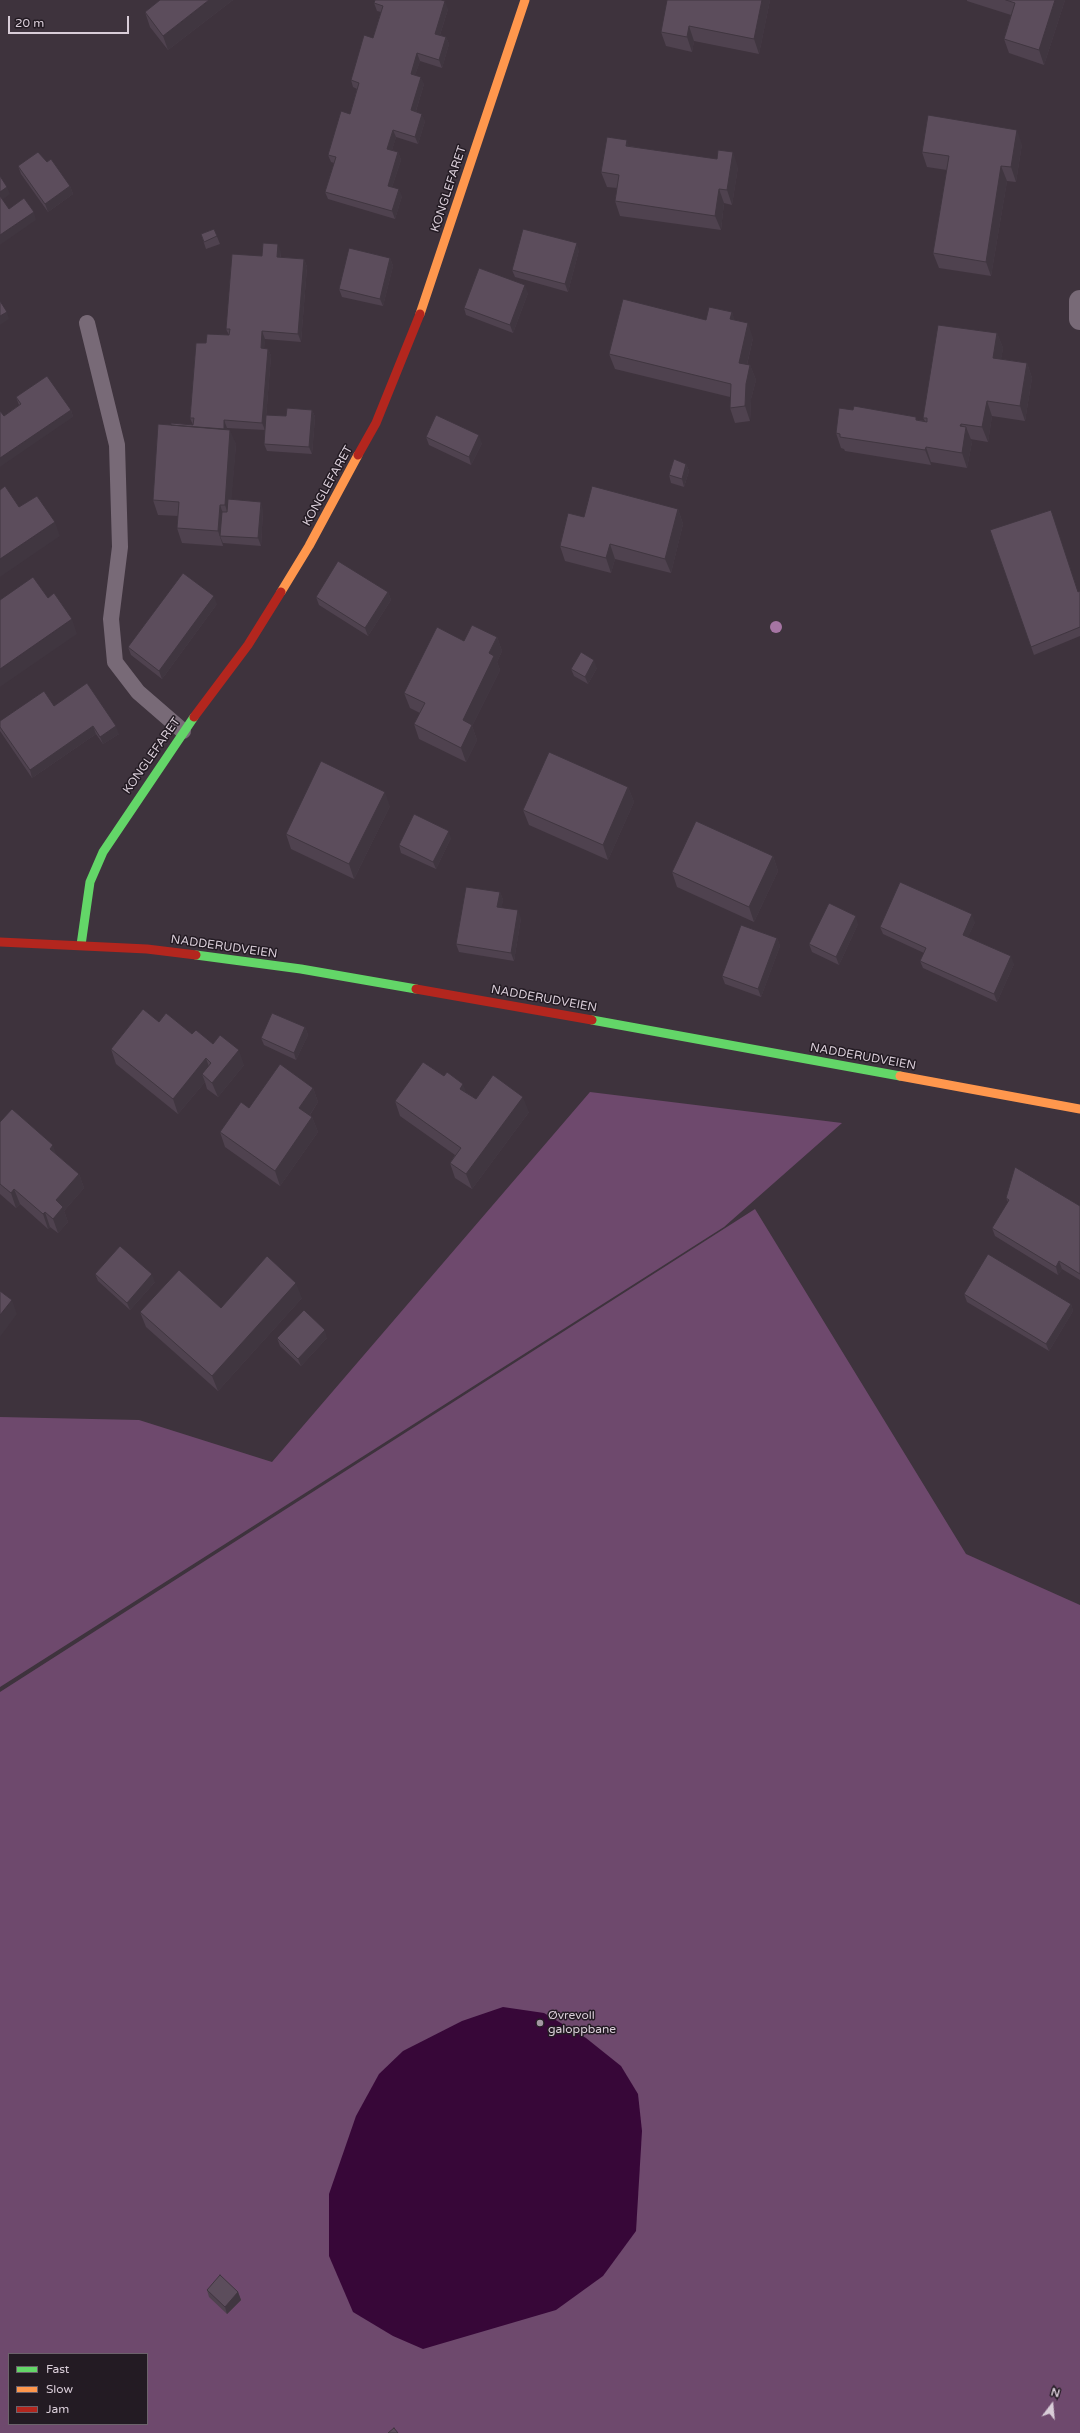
<!DOCTYPE html>
<html>
<head>
<meta charset="utf-8">
<style>
  body { margin:0 }
  #map { position:relative; width:1080px; height:2433px; overflow:hidden; background:#3e333d; font-family:"Varela Round",sans-serif }
  canvas { display:block }
  .legend { position:absolute; left:8px; top:2353px; width:140px; height:72px; box-sizing:border-box; background:#231b23; border:1px solid #6c626b; margin:0; padding:5px 7px; list-style:none; font-size:12px; color:#d9cdd8 }
  .legend li { display:flex; align-items:center; gap:8px; height:20px }
  .legend b { width:20px; border:1px solid #6c626b }
  .north { position:absolute; left:1032px; top:2385px; width:40px; height:40px; -webkit-text-stroke:3px #231b23; paint-order:stroke; rotate:16deg; font-size:11px; font-weight:700; line-height:16px; text-align:center; color:#d9cdd8 }
  .north::after { content:''; display:block; margin:auto; width:14px; height:18px; background:#d9cdd8; clip-path:polygon(50% 0,100% 100%,50% 72%,0 100%) }
  .scale { position:absolute; left:8px; top:16px; width:121px; height:18px; box-sizing:border-box; border:2px solid #d9cdd8; border-top:0; padding-left:5px; font-size:12px; line-height:14px; white-space:nowrap; color:#d9cdd8; -webkit-text-stroke:3px #231b23; paint-order:stroke }
</style>
</head>
<body>
<div id="map">
<canvas width="1080" height="2433"></canvas>
<ul class="legend">
<li><b style="height:5px;background:#63d668"></b>Fast</li>
<li><b style="height:5px;background:#ff974d"></b>Slow</li>
<li><b style="height:5px;background:#b3261e"></b>Jam</li>
</ul>
<div class="north">N</div>
<div class="scale">20 m</div>
</div>
<script>
const context = document.querySelector('canvas').getContext('2d');
context.lineJoin = 'round';
function paint(path, color) {
  context.fillStyle = color;
  context.fill(path, 'evenodd');
}
function poly(rows) {
  const path = new Path2D();
  for (const r of rows) {
    path.moveTo(r[0], r[1]);
    for (let i = 2; i < r.length; i += 2) path.lineTo(r[i], r[i + 1]);
  }
  return path;
}
function strokePath(path, color, width, dash) {
  context.strokeStyle = color;
  context.lineWidth = width;
  context.lineCap = dash ? 'butt' : 'round';
  context.setLineDash(dash || []);
  context.stroke(path);
}
function drawText(font, color, halo, rows, align = 'center') {
  context.font = font + ' "Varela Round",sans-serif';
  context.lineWidth = 3;
  context.setLineDash([]);
  context.textBaseline = 'middle';
  context.strokeStyle = halo;
  context.fillStyle = color;
  for (const [text, x, y, turn = 0] of rows) {
    context.save();
    context.translate(x, y);
    context.rotate((+turn || 0) * Math.PI / 180);
    context.textAlign = isNaN(turn) ? turn : align;
    if (halo) context.strokeText(text, 0, 0);
    context.fillText(text, 0, 0);
    context.restore();
  }
}
paint(poly([
  [590,1092,842,1123,724,1227,0,1687,0,1417,139,1420,272,1462],
  [755,1209,966,1554,1080,1605,1080,2433,0,2433,0,1692],
  [9,2354,147,2354,147,2424,9,2424]
]), '#6e496d');
paint(poly([
  [503,2007,544,2013,586,2038,621,2066,638,2094,642,2131,636,2231,603,2276,556,2310,423,2349,393,2336,353,2312,329,2256,329,2194,356,2116,379,2074,403,2051,462,2021]
]), '#370738');
strokePath(poly([
  [87,323,117,445,120,547,111,619,115,662,138,692,183,731]
]), '#786a77', 16);
strokePath(poly([
  [1080,301,1080,319]
]), '#786a77', 22);
strokePath(poly([
  [81,945,90,882,103,852,194,717],
  [196,955,301,969,416,989],
  [592,1020,900,1076]
]), '#63d668', 9);
strokePath(poly([
  [420,314,525,0],
  [281,592,309,546,358,455],
  [900,1076,1080,1109]
]), '#ff974d', 9);
strokePath(poly([
  [358,455,376,423,420,314],
  [194,717,248,645,281,592],
  [0,942,147,949,196,955],
  [416,989,592,1020]
]), '#b3261e', 9);
context.fillStyle = '#a575a3';
for (const [x, y] of [
  [776,627]
]) {
  context.beginPath();
  context.arc(x, y, 6, 0, 2 * Math.PI);
  context.fill();
}
paint(poly([
  [159,0,233,0,168,50,150,27,145,12,159,1],
  [770,0,759,54,694,41,692,52,666,46,661,32],
  [967,0,1065,0,1044,65,1009,53,1004,39,1011,15,967,1],
  [374,3,448,9,440,35,446,37,449,44,442,68,420,61,415,75,424,84,416,111,425,121,418,144,396,137,392,150,398,152,401,160,392,187,402,196,395,219,328,199,325,192,334,163,331,162,328,155,350,114,357,89,353,87,351,80,373,38,381,12,377,11],
  [1022,144,1016,182,1007,181,991,276,939,268,933,253,947,170,927,167,922,152],
  [630,146,738,167,732,205,724,203,721,230,620,216,615,201,617,188,607,187,601,172],
  [47,162,70,186,73,194,48,212,21,174,18,166],
  [214,229,220,244,206,249,201,234],
  [579,250,568,292,515,277,512,270],
  [281,252,281,257,304,259,307,267,301,342,265,339,264,348,268,349,271,356,265,430,227,428,227,429,236,444,231,500,263,510,261,546,223,543,223,546,182,543,177,528,178,516,158,515,153,500,171,425,193,425,190,418,206,343,229,335,226,329,262,256],
  [390,258,393,266,383,306,342,297,339,289],
  [528,293,513,333,466,315,464,308],
  [732,312,734,320,753,338,747,365,750,365,756,380,751,399,750,421,735,423,730,408,730,397,615,369,609,354,706,320],
  [997,333,1003,348,1001,359,1027,363,1032,378,1025,421,992,416,988,442,970,439,972,442,967,468,931,462,931,465,845,451,844,449,841,448,836,433,853,410,925,421,923,418],
  [16,397,71,410,73,417,4,416,19,405],
  [312,410,315,417,312,454,267,451,264,444,286,416],
  [426,437,482,443,471,465,429,445],
  [686,464,689,471,684,487,671,483,669,475],
  [678,509,683,524,671,573,615,559,611,573,565,561,560,546,584,517],
  [990,530,1078,592,1080,591,1080,636,1034,655],
  [388,592,391,600,368,636,319,605,316,597],
  [217,604,162,679,131,655,128,647],
  [497,637,502,651,497,662,500,670,472,726,477,740,466,762,419,739,414,724,420,713,410,708,404,693,464,641],
  [597,668,588,684,574,676,571,669],
  [54,706,119,734,103,744,96,734,32,778,0,731,0,721],
  [628,787,634,802,608,860,529,825,523,810],
  [390,806,354,879,291,849,286,834],
  [451,838,436,869,401,853,399,845],
  [773,856,778,871,754,922,677,887,672,872],
  [500,892,503,900,501,908,521,918,514,961,459,952,456,944],
  [975,922,968,937,1014,964,997,1002,923,968,920,961,924,953,883,934,880,927],
  [858,924,839,965,812,952,809,944],
  [777,938,780,946,761,997,725,984,722,976],
  [159,1022,192,1034,244,1065,218,1097,207,1089,205,1082,178,1114,116,1064,111,1049],
  [305,1027,308,1035,296,1060,264,1045,261,1038],
  [313,1088,318,1102,310,1115,312,1117,318,1132,280,1186,225,1147,220,1132,249,1108],
  [467,1093,476,1099,529,1112,472,1189,455,1178,450,1163,455,1155,400,1116,395,1101],
  [0,1122,56,1154,79,1174,84,1188,64,1211,68,1222,58,1233,50,1227,48,1229,20,1204,16,1208,0,1194],
  [1006,1198,1080,1206,1080,1280,1062,1269,1058,1275,995,1236,992,1228,1008,1202],
  [95,1274,155,1282,130,1310,98,1281],
  [964,1294,1071,1304,1073,1311,1049,1351,967,1302],
  [302,1298,218,1391,146,1327,140,1312,221,1308],
  [277,1338,327,1338,301,1366,280,1346],
  [207,2290,238,2292,241,2300,227,2314,209,2297]
]), '#4f424f');
paint(poly([
  [209,0,233,0,168,50,163,36],
  [762,0,770,0,759,54,754,39],
  [1055,0,1065,0,1044,65,1039,50],
  [445,1,448,9,438,41,435,34],
  [689,26,694,41,692,52,687,37],
  [446,37,449,44,442,68,439,60],
  [417,53,420,61,413,81,411,74],
  [421,77,424,84,414,117,411,110],
  [422,114,425,121,418,144,415,137],
  [393,130,396,137,390,157,387,149],
  [1017,130,1022,144,1016,182,1011,167],
  [627,140,632,155,626,146],
  [398,152,401,160,390,193,388,186],
  [733,152,738,167,732,205,727,190],
  [1001,166,1007,181,991,276,986,262],
  [70,186,73,194,48,212,45,204],
  [7,187,10,194,1,201,0,199,0,192],
  [399,189,402,196,395,219,392,211],
  [719,189,724,203,721,230,715,216],
  [34,212,36,220,0,245,0,235],
  [577,243,579,250,568,292,565,284],
  [278,244,281,252,280,265,277,257],
  [390,258,393,266,383,306,380,299],
  [304,259,307,267,301,342,298,334],
  [525,285,528,293,513,333,510,325],
  [7,312,9,319,0,325,0,316],
  [732,312,737,327,730,319],
  [748,323,753,338,744,377,739,363],
  [262,331,265,339,264,356,261,348],
  [997,333,1003,348,999,373,993,358],
  [268,349,271,356,265,430,262,423],
  [1027,363,1032,378,1025,421,1020,406],
  [750,365,756,380,751,399,750,421,745,406,746,384],
  [987,401,992,416,988,442,982,427],
  [71,410,73,417,0,467,0,458],
  [312,410,315,417,312,454,309,447],
  [224,420,227,428,226,444,223,436],
  [961,424,965,435,966,427,972,442,967,468,962,453,960,426],
  [230,430,236,444,230,520,225,505],
  [479,435,482,443,471,465,469,457],
  [926,447,931,462,931,465,925,450],
  [686,464,689,471,684,487,682,479],
  [261,502,263,510,261,546,258,538],
  [220,505,225,519,220,536,223,543,223,546,218,531],
  [678,509,683,524,671,573,665,559],
  [55,522,60,536,0,577,0,559],
  [610,544,615,559,611,573,606,558],
  [388,592,391,600,368,636,365,628],
  [214,596,217,604,162,679,159,671],
  [72,619,77,634,0,687,0,669],
  [497,637,502,651,497,662,500,670,472,726,477,740,466,762,461,748,463,720,489,653],
  [594,660,597,668,588,684,585,677],
  [93,726,96,734,32,778,30,770],
  [116,726,119,734,103,744,100,737],
  [628,787,634,802,608,860,603,845],
  [385,792,390,806,354,879,349,864],
  [449,831,451,838,436,869,433,862],
  [773,856,778,871,754,922,749,907],
  [500,892,503,900,500,915,497,907],
  [518,910,521,918,514,961,511,953],
  [972,914,975,922,966,942,963,935],
  [856,916,858,924,839,965,836,957],
  [777,938,780,946,761,997,758,989],
  [1011,956,1014,964,997,1002,994,994],
  [305,1027,308,1035,296,1060,294,1053],
  [239,1050,244,1065,218,1097,212,1083],
  [206,1058,211,1073,202,1074,205,1082,178,1114,173,1099],
  [463,1084,469,1099,460,1089],
  [313,1088,318,1102,305,1122,299,1108],
  [523,1097,529,1112,472,1189,466,1174],
  [312,1117,318,1132,280,1186,275,1171],
  [53,1145,58,1160,50,1149],
  [79,1174,84,1188,64,1211,68,1222,58,1233,53,1219,56,1200],
  [14,1189,20,1204,16,1208,11,1193],
  [45,1212,50,1227,48,1229,43,1214],
  [1059,1261,1062,1269,1058,1275,1056,1267],
  [152,1274,155,1282,130,1310,127,1303],
  [296,1283,302,1298,218,1391,212,1376],
  [12,1300,17,1314,0,1337,0,1315],
  [1071,1304,1073,1311,1049,1351,1046,1344],
  [325,1330,327,1338,301,1366,298,1359],
  [238,2292,241,2300,227,2314,225,2307]
]), '#403640');
const building = poly([
  [160,0,209,0,163,36,145,12,160,0],
  [375,0,441,0,445,1,435,34,446,37,439,60,417,53,411,74,421,77,411,110,422,114,415,137,393,130,387,149,398,152,388,186,399,189,392,211,325,192,336,157,328,155,341,111,350,114,359,83,351,80,364,35,373,38,383,6,374,3,375,0],
  [667,0,762,0,754,39,689,26,687,37,661,32,667,0],
  [1006,0,1055,0,1039,50,1004,39,1015,3,1006,0],
  [928,115,1017,130,1011,167,1001,166,986,262,933,253,949,156,922,152,928,115],
  [607,137,627,140,626,146,717,159,718,150,733,152,727,190,719,189,715,216,615,201,619,175,601,172,607,137],
  [38,152,47,162,51,159,70,186,45,204,18,166,38,152],
  [0,176,7,187,0,192,0,176],
  [0,196,9,209,24,198,34,212,0,235,0,196],
  [214,229,217,236,204,242,201,234,214,229],
  [523,229,577,243,565,284,512,270,523,229],
  [263,243,278,244,277,257,304,259,298,334,262,331,261,348,268,349,262,423,224,420,224,429,171,425,171,423,193,425,194,418,190,418,196,343,206,343,207,334,229,335,230,329,226,329,232,254,262,256,263,243],
  [349,248,390,258,380,299,339,289,349,248],
  [479,268,525,285,510,325,464,308,479,268],
  [623,299,706,320,709,307,732,312,730,319,748,323,739,363,750,365,746,384,745,406,730,408,731,384,609,354,623,299],
  [0,301,7,312,0,316,0,301],
  [938,325,997,333,993,358,1027,363,1020,406,987,401,982,427,961,424,960,426,966,427,962,453,926,447,925,450,840,437,840,434,836,433,839,408,853,410,854,406,916,417,916,420,927,422,927,418,923,418,938,325],
  [47,376,71,410,0,458,0,411,4,416,21,404,16,397,47,376],
  [287,408,312,410,309,447,264,444,266,415,286,416,287,408],
  [436,415,479,435,469,457,426,437,436,415],
  [158,424,230,430,225,505,220,505,218,531,177,528,179,502,153,500,158,424],
  [674,459,686,464,682,479,669,475,674,459],
  [5,486,19,507,37,496,55,522,0,559,0,490,5,486],
  [592,486,678,509,665,559,610,544,606,558,560,546,568,513,584,517,592,486],
  [228,499,261,502,258,538,220,536,222,512,227,512,228,499],
  [1051,510,1078,592,1080,591,1080,627,1031,647,990,530,1051,510],
  [338,561,388,592,365,628,316,597,338,561],
  [183,573,214,596,159,671,128,647,183,573],
  [33,577,48,598,54,593,72,619,0,669,0,600,33,577],
  [472,625,497,637,489,653,494,656,463,720,472,725,461,748,414,724,425,703,404,693,437,627,464,641,472,625],
  [581,652,594,660,585,677,571,669,581,652],
  [87,683,116,726,100,737,93,726,30,770,0,727,0,721,44,691,54,706,87,683],
  [549,752,628,787,603,845,523,810,549,752],
  [321,761,385,792,349,864,286,834,321,761],
  [414,814,449,831,433,862,399,845,414,814],
  [696,821,773,856,749,907,672,872,696,821],
  [900,882,972,914,963,935,1011,956,994,994,920,961,926,948,880,927,900,882],
  [466,887,500,892,497,907,518,910,511,953,456,944,466,887],
  [829,903,856,916,836,957,809,944,829,903],
  [741,925,777,938,758,989,722,976,741,925],
  [143,1009,159,1022,166,1013,192,1034,196,1030,213,1044,220,1035,239,1050,212,1083,202,1074,211,1063,206,1058,173,1099,111,1049,143,1009],
  [272,1013,305,1027,294,1053,261,1038,272,1013],
  [423,1062,444,1076,447,1072,463,1084,460,1089,476,1099,493,1075,523,1097,466,1174,450,1163,461,1148,395,1101,423,1062],
  [280,1064,313,1088,299,1108,312,1117,275,1171,220,1132,241,1102,249,1108,280,1064],
  [12,1109,53,1145,50,1149,79,1174,56,1200,63,1207,53,1219,45,1212,43,1214,14,1189,11,1193,0,1184,0,1122,12,1109],
  [1015,1167,1080,1206,1080,1274,1059,1261,1056,1267,992,1228,1009,1200,1006,1198,1015,1167],
  [120,1246,152,1274,127,1303,95,1274,120,1246],
  [988,1254,1071,1304,1046,1344,964,1294,988,1254],
  [267,1256,296,1283,212,1376,140,1312,179,1270,221,1308,267,1256],
  [0,1291,12,1300,0,1315,0,1291],
  [304,1310,325,1330,298,1359,277,1338,304,1310],
  [220,2275,238,2292,225,2307,207,2290,220,2275],
  [394,2428,398,2433,388,2433,394,2428]
]);
paint(building, '#5c4d5c');
strokePath(building, '#403640', 1);
for (const [x, y, r, color] of [
  [540,2023,4,"#a397a2"]
]) {
  const dot = new Path2D();
  dot.arc(x, y, r, 0, 2 * Math.PI);
  context.fillStyle = color;
  context.fill(dot);
  strokePath(dot, '#231b23', 1.5);
}
drawText('12px', '#d9cdd8', '#231b23', [
  ["KONGLEFARET",449,189,-72],
  ["KONGLEFARET",328,486,-61],
  ["KONGLEFARET",152,756,-55],
  ["NADDERUDVEIEN",224,947,8],
  ["NADDERUDVEIEN",544,999,10],
  ["NADDERUDVEIEN",863,1057,10]
]);
drawText('12px', '#d9cdd8', '#231b23', [
  ["Øvrevoll",548,2016],
  ["galoppbane",548,2030]
], 'left');
</script>
</body>
</html>
